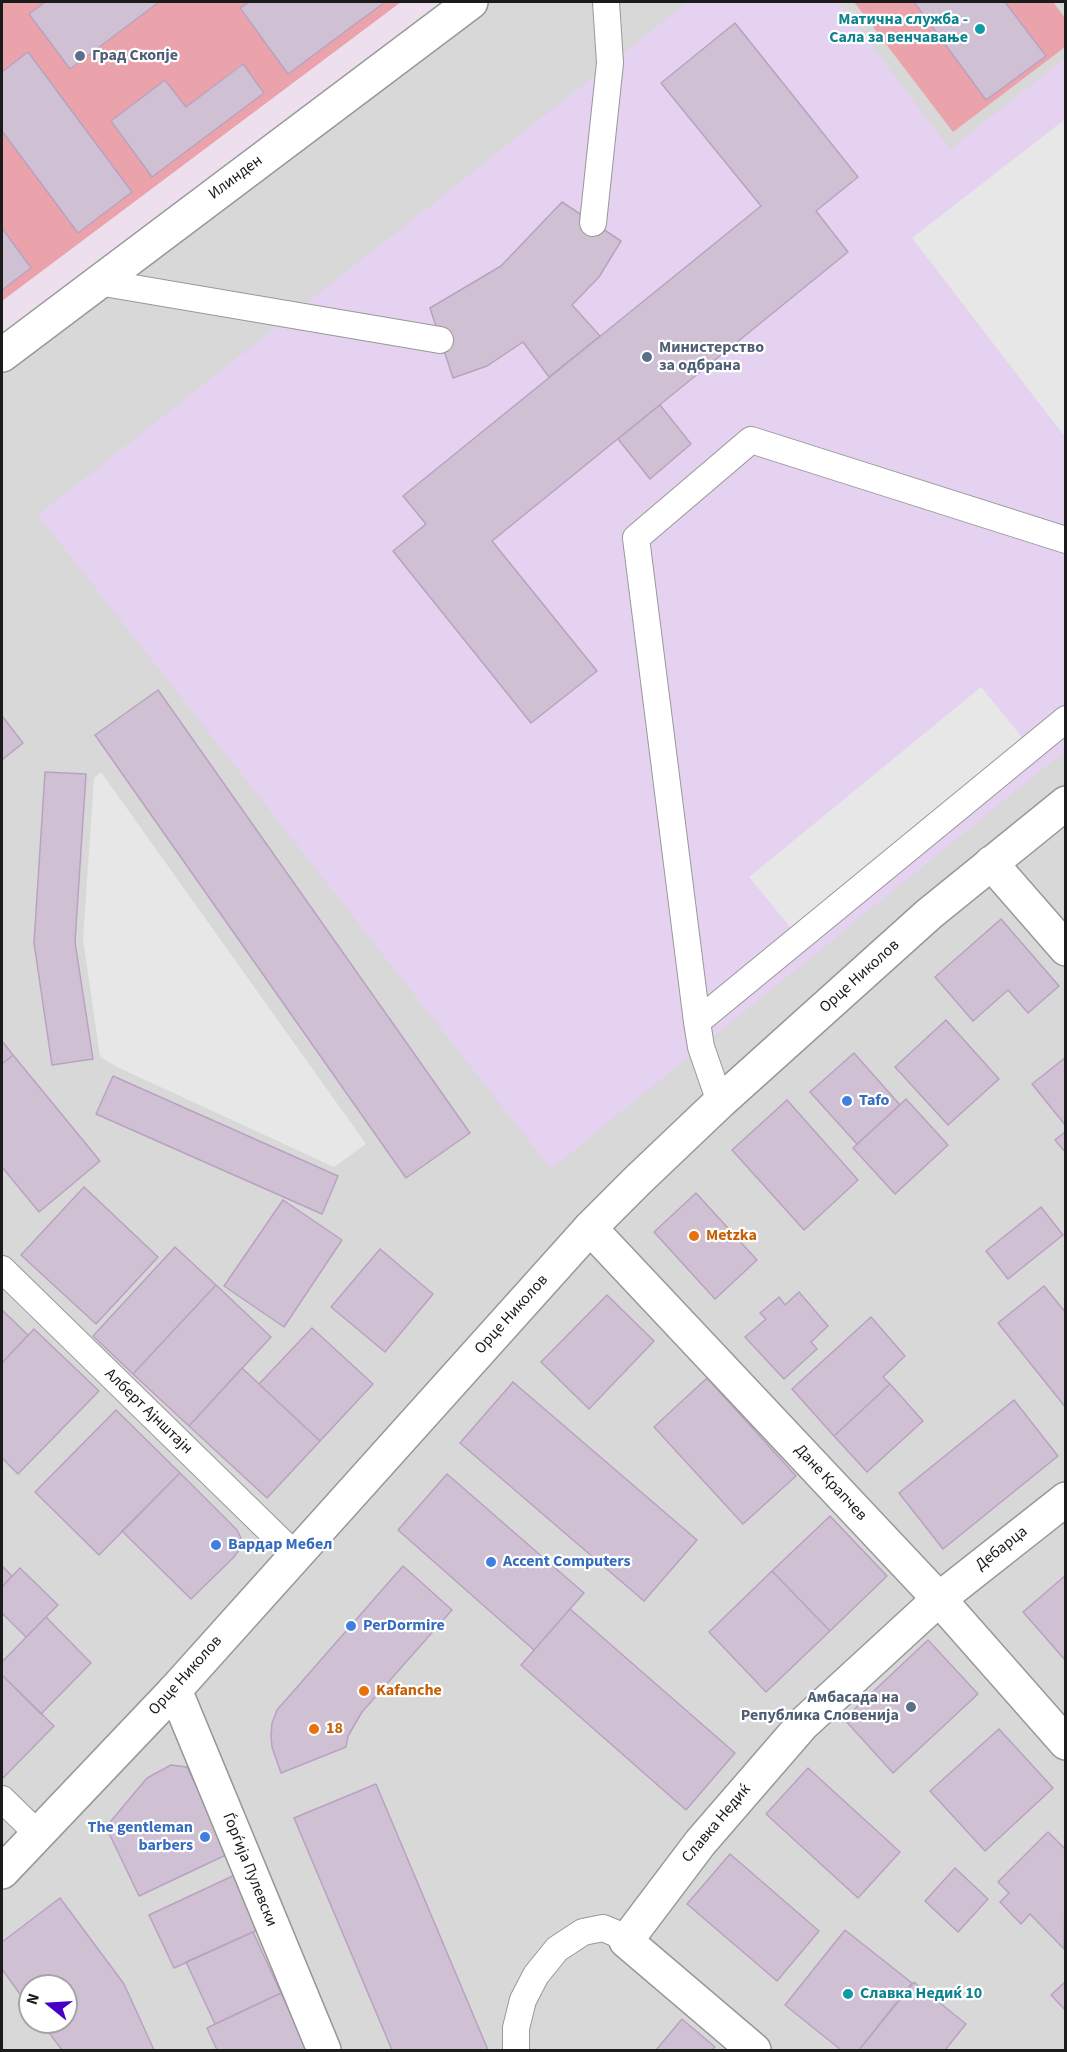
<!DOCTYPE html>
<html>
<head>
<meta charset="utf-8">
<style>
  body { margin:0 }
  #map { position:relative; width:1067px; height:2052px; overflow:hidden; background:#eddfed; font-family:"Source Sans 3",sans-serif }
  canvas { display:block }
  .frame { position:absolute; inset:0; border:3px solid #1b1b1b; pointer-events:none }
  .north { position:absolute; left:18px; top:1974px; width:60px; height:60px; box-sizing:border-box; background:#fff; border:2px solid #a4a4a4; border-radius:50%; rotate:288deg; font-size:16px; font-weight:700; line-height:24px; text-align:center; color:#1b1b1b }
  .north::after { content:''; display:block; margin:auto; width:21px; height:27px; background:#4800c6; clip-path:polygon(50% 0,100% 100%,50% 72%,0 100%) }
</style>
</head>
<body>
<div id="map">
<canvas width="1067" height="2052"></canvas>
<div class="frame"></div>
<div class="north">N</div>
</div>
<script>
const context = document.querySelector('canvas').getContext('2d');
context.lineJoin = 'round';
function paint(path, color) {
  context.fillStyle = color;
  context.fill(path, 'evenodd');
}
function poly(rows) {
  const path = new Path2D();
  for (const r of rows) {
    path.moveTo(r[0], r[1]);
    for (let i = 2; i < r.length; i += 2) path.lineTo(r[i], r[i + 1]);
  }
  return path;
}
function strokePath(path, color, width, dash) {
  context.strokeStyle = color;
  context.lineWidth = width;
  context.lineCap = dash ? 'butt' : 'round';
  context.setLineDash(dash || []);
  context.stroke(path);
}
function drawText(font, color, halo, rows, align = 'center') {
  context.font = font + ' "Source Sans 3",sans-serif';
  context.lineWidth = 4.5;
  context.setLineDash([]);
  context.textBaseline = 'middle';
  context.strokeStyle = halo;
  context.fillStyle = color;
  for (const [text, x, y, turn = 0] of rows) {
    context.save();
    context.translate(x, y);
    context.rotate((+turn || 0) * Math.PI / 180);
    context.textAlign = isNaN(turn) ? turn : align;
    if (halo) context.strokeText(text, 0, 0);
    context.fillText(text, 0, 0);
    context.restore();
  }
}
paint(poly([
  [471,2,1065,2,1065,2050,2,2050,2,355],
  [30,1986,66,1986,66,2022,30,2022]
]), '#d8d8d9');
paint(poly([
  [688,2,839,2,950,149,1065,58,1065,751,551,1169,38,515]
]), '#e5d1f0');
paint(poly([
  [2,2,45,2,29,14,70,69,159,2,249,2,240,9,288,73,385,2,401,2,2,301,2,290,31,268,2,228,2,131,78,233,132,192,28,52,2,72],
  [242,64,264,93,152,176,111,121,165,81,186,107],
  [854,2,1053,2,1065,18,1065,47,953,132]
]), '#eaa2ab');
paint(poly([
  [1064,120,1066,123,1065,437,912,238],
  [981,687,1026,742,794,932,749,877],
  [101,772,366,1144,334,1167,117,1067,100,1057,83,939,94,778]
]), '#e7e7e7');
const building = poly([
  [45,2,159,2,70,69,29,14,45,2],
  [249,2,385,2,288,74,240,8,249,2],
  [914,2,1005,2,1046,56,986,100,914,2],
  [735,23,858,177,816,211,848,252,492,541,597,671,531,723,393,551,426,524,403,496,761,206,661,83,735,23],
  [28,52,132,192,78,233,2,131,2,72,28,52],
  [243,64,264,93,152,177,111,121,165,80,186,107,243,64],
  [562,202,621,241,599,277,572,305,600,336,549,377,523,342,487,366,453,378,430,308,501,266,562,202],
  [2,228,31,268,2,290,2,228],
  [660,405,691,444,650,479,618,439,660,405],
  [158,690,470,1133,406,1178,95,735,158,690],
  [2,716,23,743,2,760,2,716],
  [45,772,86,774,75,942,93,1059,52,1065,34,943,45,772],
  [1001,919,1059,986,1028,1013,1008,990,973,1021,935,977,1001,919],
  [946,1020,999,1079,948,1125,895,1067,946,1020],
  [2,1041,13,1055,2,1064,2,1041],
  [854,1053,900,1105,857,1144,810,1092,854,1053],
  [13,1055,100,1161,39,1212,2,1167,2,1064,13,1055],
  [1066,1057,1066,1126,1032,1084,1066,1057],
  [113,1076,338,1176,322,1214,96,1114,113,1076],
  [906,1099,948,1145,895,1194,853,1148,906,1099],
  [787,1100,858,1180,804,1230,732,1150,787,1100],
  [1066,1131,1066,1153,1055,1140,1066,1131],
  [84,1187,158,1257,96,1324,21,1255,84,1187],
  [696,1193,757,1260,715,1299,654,1232,696,1193],
  [283,1200,342,1240,284,1327,224,1286,283,1200],
  [1041,1207,1063,1235,1008,1279,986,1251,1041,1207],
  [175,1247,216,1285,133,1374,93,1336,175,1247],
  [380,1249,433,1294,385,1352,331,1307,380,1249],
  [216,1285,271,1337,189,1426,133,1374,216,1285],
  [1044,1286,1066,1313,1066,1408,998,1323,1044,1286],
  [799,1292,828,1326,811,1342,817,1349,784,1379,745,1337,766,1319,760,1313,779,1297,785,1305,799,1292],
  [607,1295,654,1341,589,1409,541,1362,607,1295],
  [2,1310,28,1335,2,1363,2,1310],
  [871,1317,905,1356,883,1377,890,1384,834,1436,792,1389,871,1317],
  [312,1328,373,1384,320,1441,259,1384,312,1328],
  [34,1329,99,1391,18,1474,2,1458,2,1363,34,1329],
  [242,1368,320,1441,267,1498,189,1426,242,1368],
  [707,1378,796,1476,743,1524,654,1427,707,1378],
  [513,1382,697,1540,644,1601,460,1443,513,1382],
  [890,1384,923,1421,867,1472,834,1436,890,1384],
  [1014,1400,1058,1456,943,1549,899,1493,1014,1400],
  [116,1410,180,1473,99,1555,35,1492,116,1410],
  [180,1473,237,1530,243,1542,240,1549,233,1558,191,1599,122,1531,180,1473],
  [447,1474,584,1593,534,1650,398,1530,447,1474],
  [830,1516,887,1576,830,1631,772,1571,830,1516],
  [2,1566,12,1576,2,1587,2,1566],
  [403,1566,452,1610,362,1712,348,1736,346,1747,281,1773,272,1747,271,1736,272,1723,277,1710,403,1566],
  [20,1568,58,1605,26,1637,2,1613,2,1587,20,1568],
  [772,1571,830,1631,766,1692,709,1632,772,1571],
  [1066,1575,1066,1661,1023,1612,1066,1575],
  [570,1609,735,1753,686,1810,521,1665,570,1609],
  [46,1617,91,1663,41,1714,2,1675,2,1662,46,1617],
  [928,1640,978,1694,893,1773,844,1719,928,1640],
  [2,1675,54,1726,3,1778,2,1776,2,1675],
  [999,1729,1053,1788,985,1851,930,1791,999,1729],
  [171,1765,187,1767,228,1854,139,1896,106,1827,147,1778,171,1765],
  [808,1768,900,1852,858,1898,766,1814,808,1768],
  [376,1784,488,2050,392,2050,294,1818,376,1784],
  [1048,1832,1066,1850,1064,1949,1030,1914,1021,1924,1000,1902,1009,1893,998,1882,1048,1832],
  [730,1854,819,1931,777,1981,687,1904,730,1854],
  [955,1868,988,1899,958,1932,925,1901,955,1868],
  [237,1874,262,1928,174,1968,149,1915,237,1874],
  [60,1898,124,1984,154,2050,62,2050,41,2022,66,2022,66,1986,30,1986,30,2008,2,1969,2,1942,60,1898],
  [845,1930,912,1983,859,2050,841,2050,785,2005,845,1930],
  [253,1932,281,1993,215,2024,186,1962,253,1932],
  [1066,1981,1066,2011,1051,1995,1066,1981],
  [914,1982,966,2024,945,2050,859,2050,914,1982],
  [281,1993,308,2050,217,2050,207,2028,281,1993],
  [682,2019,715,2047,712,2050,656,2050,682,2019]
]);
paint(building, '#d0c0d4');
strokePath(building, '#b9a2bf', 1.5);
const service = poly([
  [593,223,610,63,606,2],
  [98,282,440,340],
  [697,1022,1066,719],
  [720,1102,701,1047,697,1022,636,538,751,440,1066,540],
  [2,1269,295,1555],
  [2,1799,38,1834],
  [516,2050,516,2028,523,2000,536,1975,557,1949,583,1932,603,1928,615,1933,626,1941]
]);
const minor = poly([
  [991,863,1066,949],
  [590,1228,939,1599,1066,1743],
  [175,1690,324,2050],
  [754,2050,626,1941,700,1843,803,1724,939,1599,1066,1499]
]);
const tertiary = poly([
  [2,355,471,2],
  [2,1872,175,1690,590,1228,637,1181,720,1102,929,914,1066,803]
]);
strokePath(service, '#989898', 28);
strokePath(minor, '#989898', 36);
strokePath(tertiary, '#989898', 36);
strokePath(service, '#fff', 26);
strokePath(minor, '#fff', 33);
strokePath(tertiary, '#fff', 33);
for (const [x, y, r, color] of [
  [980,29,6,"#0f9aa8"],
  [80,56,6,"#5c6f8a"],
  [647,357,6,"#5c6f8a"],
  [847,1101,6,"#3f7fe0"],
  [694,1236,6,"#e8710a"],
  [216,1545,6,"#3f7fe0"],
  [491,1562,6,"#3f7fe0"],
  [351,1626,6,"#3f7fe0"],
  [364,1691,6,"#e8710a"],
  [911,1707,6,"#5c6f8a"],
  [314,1729,6,"#e8710a"],
  [205,1837,6,"#3f7fe0"],
  [848,1994,6,"#0f9aa8"]
]) {
  const dot = new Path2D();
  dot.arc(x, y, r, 0, 2 * Math.PI);
  context.fillStyle = color;
  context.fill(dot);
  strokePath(dot, '#fff', 2);
}
drawText('bold 16px', '#0d838f', '#fff', [
  ["Матична служба -",968,20],
  ["Сала за венчавање",968,38],
  ["Славка Недиќ 10",860,1994,"left"]
], 'right');
drawText('bold 16px', '#4e5e75', '#fff', [
  ["Град Скопје",92,56],
  ["Министерство",659,348],
  ["за одбрана",659,366],
  ["Амбасада на",899,1698,"right"],
  ["Република Словенија",899,1716,"right"]
], 'left');
drawText('16px', '#1b1b1b', '#fff', [
  ["Илинден",236,178,-37],
  ["Орце Николов",860,977,-42],
  ["Орце Николов",512,1315,-48],
  ["Алберт Ајнштајн",148,1412,44],
  ["Дане Крапчев",830,1483,47],
  ["Дебарца",1002,1549,-38],
  ["Орце Николов",186,1676,-48],
  ["Славка Недиќ",717,1824,-50],
  ["Ѓорѓиja Пулевски",249,1870,68]
]);
drawText('bold 16px', '#366cbe', '#fff', [
  ["Tafo",859,1101],
  ["Вардар Мебел",228,1545],
  ["Accent Computers",503,1562],
  ["PerDormire",363,1626],
  ["The gentleman",193,1828,"right"],
  ["barbers",193,1846,"right"]
], 'left');
drawText('bold 16px', '#c56008', '#fff', [
  ["Metzka",706,1236],
  ["Kafanche",376,1691],
  ["18",326,1729]
], 'left');
</script>
</body>
</html>
